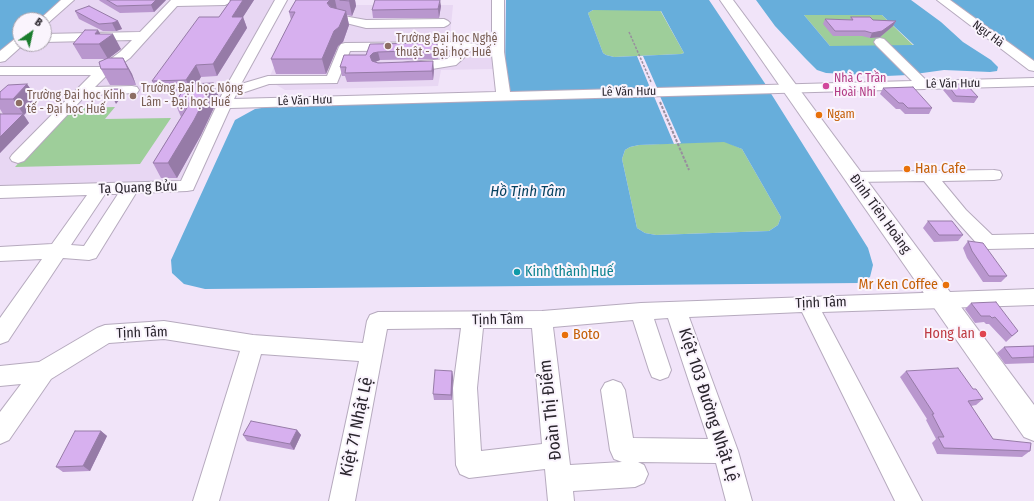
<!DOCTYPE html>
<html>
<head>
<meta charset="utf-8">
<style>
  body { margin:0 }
  #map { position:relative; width:1034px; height:501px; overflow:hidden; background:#f1e4f9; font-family:"Fira Sans Condensed",sans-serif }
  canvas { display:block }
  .north { position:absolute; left:12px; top:12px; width:40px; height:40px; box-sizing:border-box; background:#faf4fd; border:1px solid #a7a1aa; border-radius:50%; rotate:34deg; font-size:11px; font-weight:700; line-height:16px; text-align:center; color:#2a252d }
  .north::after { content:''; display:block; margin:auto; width:14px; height:18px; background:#1a7c2d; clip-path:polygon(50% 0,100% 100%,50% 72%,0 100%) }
</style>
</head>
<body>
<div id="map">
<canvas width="1034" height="501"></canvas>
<div class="north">B</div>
</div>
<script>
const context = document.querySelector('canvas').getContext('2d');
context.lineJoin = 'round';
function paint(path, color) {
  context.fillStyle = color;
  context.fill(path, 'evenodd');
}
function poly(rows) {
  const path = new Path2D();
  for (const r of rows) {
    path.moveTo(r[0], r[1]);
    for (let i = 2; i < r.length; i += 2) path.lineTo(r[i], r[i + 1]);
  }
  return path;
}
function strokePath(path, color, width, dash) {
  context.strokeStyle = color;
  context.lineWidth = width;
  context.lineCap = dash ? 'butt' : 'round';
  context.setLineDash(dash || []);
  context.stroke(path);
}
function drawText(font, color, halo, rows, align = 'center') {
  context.font = font + ' "Fira Sans Condensed",sans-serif';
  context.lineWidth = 4;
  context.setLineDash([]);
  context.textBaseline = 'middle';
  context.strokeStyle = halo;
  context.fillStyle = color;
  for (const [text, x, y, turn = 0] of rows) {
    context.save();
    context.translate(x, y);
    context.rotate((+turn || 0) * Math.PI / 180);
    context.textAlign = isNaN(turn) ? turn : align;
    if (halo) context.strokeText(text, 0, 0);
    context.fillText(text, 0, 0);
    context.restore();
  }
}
paint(poly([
  [75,0,277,0,181,179,176,182,0,187,0,64,23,44,44,44,44,26],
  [310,5,453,5,450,36,468,40,492,40,493,69,441,70,438,86,285,90,268,80,289,35]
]), '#e8d7f3');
paint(poly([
  [593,10,660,10,684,53,681,54,614,57,606,55,603,53,588,13],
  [804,15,882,15,914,46,830,46],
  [115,107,105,119,171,118,140,164,15,167,57,120,73,108],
  [724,141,742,149,781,217,778,225,769,231,656,235,645,233,637,228,622,159,625,150,630,147,639,145]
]), '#9ece9a');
paint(poly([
  [0,0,62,0,38,20,20,20,20,35,0,52],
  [506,0,709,0,766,85,508,92,505,75],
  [593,10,661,11,684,53,681,54,614,57,606,55,603,53,588,13],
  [756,0,911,0,941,22,963,42,991,60,998,67,997,71,990,72,944,70,908,75,886,76,826,73,817,70,805,58,775,26],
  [804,15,882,15,914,45,830,46],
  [949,0,1034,0,1034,61],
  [770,92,868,248,873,265,870,277,859,283,205,289,184,284,172,273,171,260,235,120,255,109,274,106],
  [724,142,742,149,781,217,778,225,769,231,656,235,645,233,637,228,622,159,625,150,630,147,639,145]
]), '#67aedb');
paint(poly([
  [637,56,643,56,658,90,651,90],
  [653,94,659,94,681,143,674,144]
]), '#f1e4f9');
const minor = poly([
  [61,0,74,0,48,23,44,25,44,20,39,20,61,0],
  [171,0,229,0,231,2,225,5,177,6,130,58,108,74,95,87,132,86,137,87,139,90,137,93,86,95,24,161,18,163,12,161,10,158,12,155,91,75,0,75,0,67,100,67,120,52,132,40,44,42,44,34,140,32,171,0],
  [275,0,287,0,241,84,268,76,327,76,339,47,341,44,345,43,463,42,492,47,492,0,504,0,504,52,510,92,912,81,876,45,874,42,876,39,880,38,884,39,927,81,1034,78,1034,86,230,108,193,190,187,191,136,193,96,258,89,260,63,258,8,341,0,344,0,318,42,259,0,261,0,247,52,244,87,195,0,198,0,186,181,181,223,92,275,0],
  [457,50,447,59,408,62,403,63,401,66,403,69,408,70,432,69,456,65,467,55,469,51,492,55,496,92,234,99,236,95,269,84,337,83,350,51,457,50],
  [105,194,118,194,84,246,71,245,105,194],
  [937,0,950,0,1034,61,1034,71,1029,70,937,0],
  [338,15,366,20,444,19,448,21,450,23,448,25,444,27,366,28,334,20,332,18,334,16,338,15],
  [20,37,20,44,24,44,5,61,0,62,0,51,16,38,20,37],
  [994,170,1000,171,1002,175,1000,179,994,180,942,181,966,210,992,235,1034,234,1034,248,987,249,980,247,954,218,924,181,853,182,847,181,845,177,847,173,853,172,994,170],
  [1034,289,1034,305,822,312,922,501,895,501,802,312,689,317,738,451,752,501,726,501,716,463,638,462,644,465,648,474,644,483,635,487,573,491,574,501,548,501,545,469,469,478,460,474,456,465,453,388,461,328,387,329,355,501,329,501,359,361,261,354,219,501,193,501,240,351,164,339,109,343,51,379,9,440,0,444,0,412,21,384,0,386,0,366,39,362,97,328,105,325,164,321,253,335,363,343,367,321,370,315,378,312,542,311,641,303,1034,289],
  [668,318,708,439,633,438,625,390,621,383,613,380,605,383,601,390,610,450,614,459,622,462,570,465,553,327,633,320,649,370,652,377,660,380,668,377,671,370,654,319,668,318],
  [483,328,532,328,542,444,481,451,477,388,483,328]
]);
const major = poly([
  [720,0,733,0,1034,405,1034,441,1024,437,720,0]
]);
strokePath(minor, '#b6aabe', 2);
strokePath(major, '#b6aabe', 2);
strokePath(poly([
  [629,32,651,82]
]), '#988f9e', 1.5, [2.5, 1.5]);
strokePath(poly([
  [660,102,689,170]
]), '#988f9e', 2, [3, 1.5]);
paint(minor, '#fff');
paint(major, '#fff');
paint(poly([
  [99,0,166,0,154,12,120,13,100,1],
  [231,0,254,0,243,17,247,28,217,76,201,77,197,83,219,97,201,135,177,178,161,178,153,163,181,117,175,103,182,92,158,93,152,81,219,17],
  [296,0,355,0,356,6,352,16,347,15,349,25,343,42,338,46,326,74,276,74,271,59,291,20,289,12],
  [441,6,439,18,373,18,372,10],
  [75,11,118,21,122,29,116,31,103,31,79,19],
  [851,17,873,20,896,21,893,26,880,37,870,38,862,36,833,36,823,24,825,19,850,20],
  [101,34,121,49,109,58,123,58,132,74,136,85,110,85,101,69,106,59,82,59,73,44],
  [437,43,438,52,438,59,380,60,375,62,434,70,433,80,347,82,345,76,342,76,340,67,366,55,370,44],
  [27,84,38,100,24,115,29,123,0,153,0,114,3,114,0,109,0,92],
  [947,84,978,97,974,103,953,102,943,90],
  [883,88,932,108,929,114,905,114,900,109,896,109,880,94],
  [928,221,963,235,958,241,934,242,923,228],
  [968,241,1007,276,1001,282,983,282,967,258,963,248],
  [971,303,1018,331,1006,342,989,324,986,324,984,322,975,323,965,309],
  [1034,346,1034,363,1005,364,997,353,1004,347],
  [452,371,453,377,452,400,434,400,433,394],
  [906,371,973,389,983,399,976,405,971,406,993,439,1030,451,1022,457,937,454,932,443,936,439,926,420,927,419,900,377],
  [297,430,301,435,294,450,247,441,243,435],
  [101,431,107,436,90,471,63,472,56,467]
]), '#b997ce');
paint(poly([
  [156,0,166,0,154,12,151,5],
  [243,0,254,0,243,17,247,28,217,76,213,64,232,17],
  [330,0,335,0,338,14,327,3],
  [350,0,355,0,356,6,352,16,349,1],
  [440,0,441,6,439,18,438,9],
  [346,11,349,25,343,42,338,46,326,74,322,59,334,31],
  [118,21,122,29,116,31,112,23],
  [896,21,893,26,880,37,870,38,872,33],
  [98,30,104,40,113,34,121,49,108,59,99,44,95,34],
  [437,43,438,52,438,59,437,50],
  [378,52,380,60,375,62,372,65,370,56,373,53],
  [123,58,132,74,136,85,128,69],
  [433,61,434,70,433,80,432,71],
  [196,65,201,77,192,92,186,80],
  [213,83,219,97,201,135,177,178,168,163],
  [27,84,38,100,24,115,13,99],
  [120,89,123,95,116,104,113,98],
  [23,114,29,123,0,153,0,137],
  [452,371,453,377,452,400,451,395],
  [297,430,301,435,294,450,290,444],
  [101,431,107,436,90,471,83,466]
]), '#967ba7');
const building = poly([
  [107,0,156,0,151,5,117,6,107,0],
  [231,0,243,0,232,17,243,17,213,64,196,65,186,80,152,81,199,17,219,17,231,0],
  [296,0,331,0,330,0,327,3,330,7,346,11,339,27,334,31,322,59,271,59,295,12,289,12,296,0],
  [340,0,350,0,349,1,340,0],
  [375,0,440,0,438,9,372,10,375,0],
  [89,6,118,21,112,23,99,24,75,11,89,6],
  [851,17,870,17,873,20,896,21,882,31,872,33,865,31,835,31,825,19,853,20,851,17],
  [85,30,98,30,95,34,113,34,99,44,73,44,85,30],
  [437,43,437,50,378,52,373,53,370,56,372,61,378,63,433,61,432,71,345,73,346,67,340,67,344,55,366,55,370,44,437,43],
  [108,58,123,58,128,69,101,69,99,62,108,58],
  [213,83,194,120,168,163,153,163,190,103,175,103,187,84,213,83],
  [27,84,13,99,0,99,0,92,8,85,27,84],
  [947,84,966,84,978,97,956,96,947,84],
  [913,87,932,108,908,108,903,103,899,103,883,88,913,87],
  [110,89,120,89,113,98,110,89],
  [0,114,23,114,0,137,0,114],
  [928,221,952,221,963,235,939,235,928,221],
  [968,241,983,243,1007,276,989,276,972,251,968,241],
  [996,302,1018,331,1012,336,995,317,992,318,990,316,981,316,971,303,996,302],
  [1034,346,1034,357,1012,358,1004,347,1034,346],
  [958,368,973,389,976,389,983,399,968,401,993,439,1031,443,1030,451,944,448,938,437,944,437,932,414,934,414,906,371,958,368],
  [435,370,452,371,451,395,433,394,435,370],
  [251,421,297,430,290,444,243,435,251,421],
  [75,431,101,431,83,466,56,467,75,431]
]);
paint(building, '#d7b0ef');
strokePath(building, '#967ba7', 1);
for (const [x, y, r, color] of [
  [388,46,4,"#8d6e63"],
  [826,86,4,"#d1479c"],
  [133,96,4,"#8d6e63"],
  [19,103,4,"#8d6e63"],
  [819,115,4,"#e8710a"],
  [907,169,4,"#e8710a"],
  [517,272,4,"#0f9aa8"],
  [946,285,4,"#e8710a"],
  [983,334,4,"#e0444e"],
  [565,335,4,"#e8710a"]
]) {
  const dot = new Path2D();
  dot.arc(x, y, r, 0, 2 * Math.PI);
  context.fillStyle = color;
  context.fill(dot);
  strokePath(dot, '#faf4fd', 1.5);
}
drawText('12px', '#2a252d', '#faf4fd', [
  ["Ngự Hà",988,34,36],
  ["Lê Văn Hưu",953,84,-1],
  ["Lê Văn Hưu",629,92,-1],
  ["Lê Văn Hưu",305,101,-2]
]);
drawText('12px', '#785e54', '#faf4fd', [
  ["Trường Đại học Nghệ",396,39],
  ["thuật - Đại học Huế",396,53],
  ["Trường Đại học Nông",141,89],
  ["Lâm - Đại học Huế",141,103],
  ["Trường Đại học Kinh",27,96],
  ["tế - Đại học Huế",27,110]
], 'left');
drawText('12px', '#b23c85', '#faf4fd', [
  ["Nhà C Trần",834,79],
  ["Hoài Nhi",834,93]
], 'left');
drawText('12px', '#c56008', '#faf4fd', [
  ["Ngam",827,115]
], 'left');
drawText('14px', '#c56008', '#faf4fd', [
  ["Han Cafe",915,169],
  ["Mr Ken Coffee",938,285,"right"],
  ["Boto",573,335]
], 'left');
drawText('14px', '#2a252d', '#faf4fd', [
  ["Tạ Quang Bửu",138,188,-2],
  ["Đinh Tiên Hoàng",880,214,54],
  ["Tịnh Tâm",821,303,-2],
  ["Tịnh Tâm",498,320,-1],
  ["Tịnh Tâm",142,333,-2]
]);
drawText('14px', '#0d838f', '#faf4fd', [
  ["Kinh thành Huế",525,272]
], 'left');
drawText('14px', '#be3a42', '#faf4fd', [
  ["Hong lan",975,334]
], 'right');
drawText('italic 15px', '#05415f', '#faf4fd', [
  ["Hồ Tịnh Tâm",528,192]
]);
drawText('17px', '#2a252d', '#faf4fd', [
  ["Kiệt 103 Đường Nhật Lệ",708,405,72],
  ["Đoàn Thị Điểm",551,410,-96],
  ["Kiệt 71 Nhật Lệ",357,427,-78]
]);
</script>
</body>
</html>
